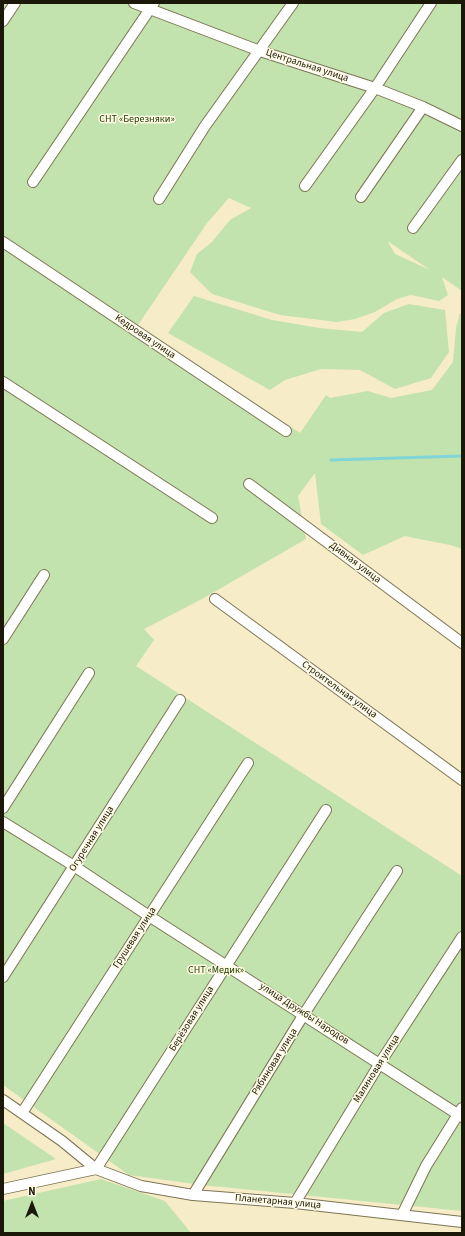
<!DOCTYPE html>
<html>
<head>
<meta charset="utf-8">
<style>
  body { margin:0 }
  #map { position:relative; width:465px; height:1236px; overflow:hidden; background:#f6ecc7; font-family:"Source Sans 3",sans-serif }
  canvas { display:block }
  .frame { position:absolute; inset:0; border:4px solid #1b180a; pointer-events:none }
  .north { position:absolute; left:12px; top:1184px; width:40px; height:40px; -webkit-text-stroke:3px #fffae3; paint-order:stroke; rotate:0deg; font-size:11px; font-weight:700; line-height:16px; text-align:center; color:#1b180a }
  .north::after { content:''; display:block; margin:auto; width:14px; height:18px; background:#1b180a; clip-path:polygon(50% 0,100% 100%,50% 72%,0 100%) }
</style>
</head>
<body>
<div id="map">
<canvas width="465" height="1236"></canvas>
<div class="frame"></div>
<div class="north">N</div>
</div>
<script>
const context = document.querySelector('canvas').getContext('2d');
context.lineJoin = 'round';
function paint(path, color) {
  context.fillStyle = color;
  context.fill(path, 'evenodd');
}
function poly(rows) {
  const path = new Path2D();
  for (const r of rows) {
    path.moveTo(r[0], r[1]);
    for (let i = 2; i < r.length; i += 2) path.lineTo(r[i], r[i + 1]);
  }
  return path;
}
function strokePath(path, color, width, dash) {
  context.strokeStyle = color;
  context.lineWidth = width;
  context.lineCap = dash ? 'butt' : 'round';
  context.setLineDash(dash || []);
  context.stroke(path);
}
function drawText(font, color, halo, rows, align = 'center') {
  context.font = font + ' "Source Sans 3",sans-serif';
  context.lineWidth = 3;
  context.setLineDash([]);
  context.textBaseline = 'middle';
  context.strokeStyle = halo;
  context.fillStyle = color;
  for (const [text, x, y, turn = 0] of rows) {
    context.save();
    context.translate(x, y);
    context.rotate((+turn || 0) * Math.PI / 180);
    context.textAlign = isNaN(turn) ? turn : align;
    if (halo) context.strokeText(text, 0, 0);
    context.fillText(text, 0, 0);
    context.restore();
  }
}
paint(poly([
  [3,3,462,3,462,291,442,277,448,295,439,301,411,295,397,299,375,312,355,319,337,322,280,315,212,294,190,272,197,254,212,242,230,220,251,208,229,198,207,223,138,325,300,433,326,395,330,398,368,391,391,398,432,390,453,362,456,328,460,313,462,313,462,549,450,545,405,536,363,555,321,524,315,473,298,496,306,539,202,599,144,629,154,640,136,666,462,876,462,1211,202,1185,129,1175,3,1085],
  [388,242,389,242,430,270,395,254],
  [194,296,272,320,319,328,362,332,384,313,409,304,445,310,449,352,431,378,395,389,360,370,321,369,285,380,270,390,168,333],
  [3,1123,56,1159,3,1174],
  [101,1179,165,1201,191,1233,3,1233,3,1201]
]), '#c2e2ae');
strokePath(poly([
  [331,460,462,456]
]), '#81d5d7', 3);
const minor = poly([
  [134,3,260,51,375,88,423,107,462,126],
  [3,21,15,3],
  [33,182,154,3],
  [305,186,375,88,431,3],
  [361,197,423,107],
  [159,199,205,126,293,3],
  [413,228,462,160],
  [3,242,286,431],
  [3,382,212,518],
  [249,484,462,643],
  [215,599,462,780],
  [3,639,44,575],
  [3,808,89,673],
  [3,822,74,866,149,916,462,1117],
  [3,977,180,700],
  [3,1100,62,1141,96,1169,141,1186,193,1195,295,1203,462,1222],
  [22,1113,248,763],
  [96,1169,326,810],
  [3,1189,96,1169],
  [193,1195,304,1014,397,871],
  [295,1203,380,1063,462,937],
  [402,1215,426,1166,462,1108]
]);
strokePath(minor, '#7d7553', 12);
strokePath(minor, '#fff', 10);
drawText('10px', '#1b180a', '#fffae3', [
  ["Центральная улица",307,66,18],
  ["Кедровая улица",145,337,34],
  ["Дивная улица",355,563,37],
  ["Строительная улица",339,690,36],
  ["Огуречная улица",92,839,-58],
  ["Грушевая улица",135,938,-57],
  ["улица Дружбы Народов",304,1014,33],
  ["Берёзовая улица",192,1019,-58],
  ["Рябиновая улица",275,1062,-58],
  ["Малиновая улица",377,1069,-58],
  ["Планетарная улица",278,1202,5]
]);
drawText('10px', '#203d03', '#fffae3', [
  ["СНТ «Березняки»",137,120],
  ["СНТ «Медик»",216,971]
]);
</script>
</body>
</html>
